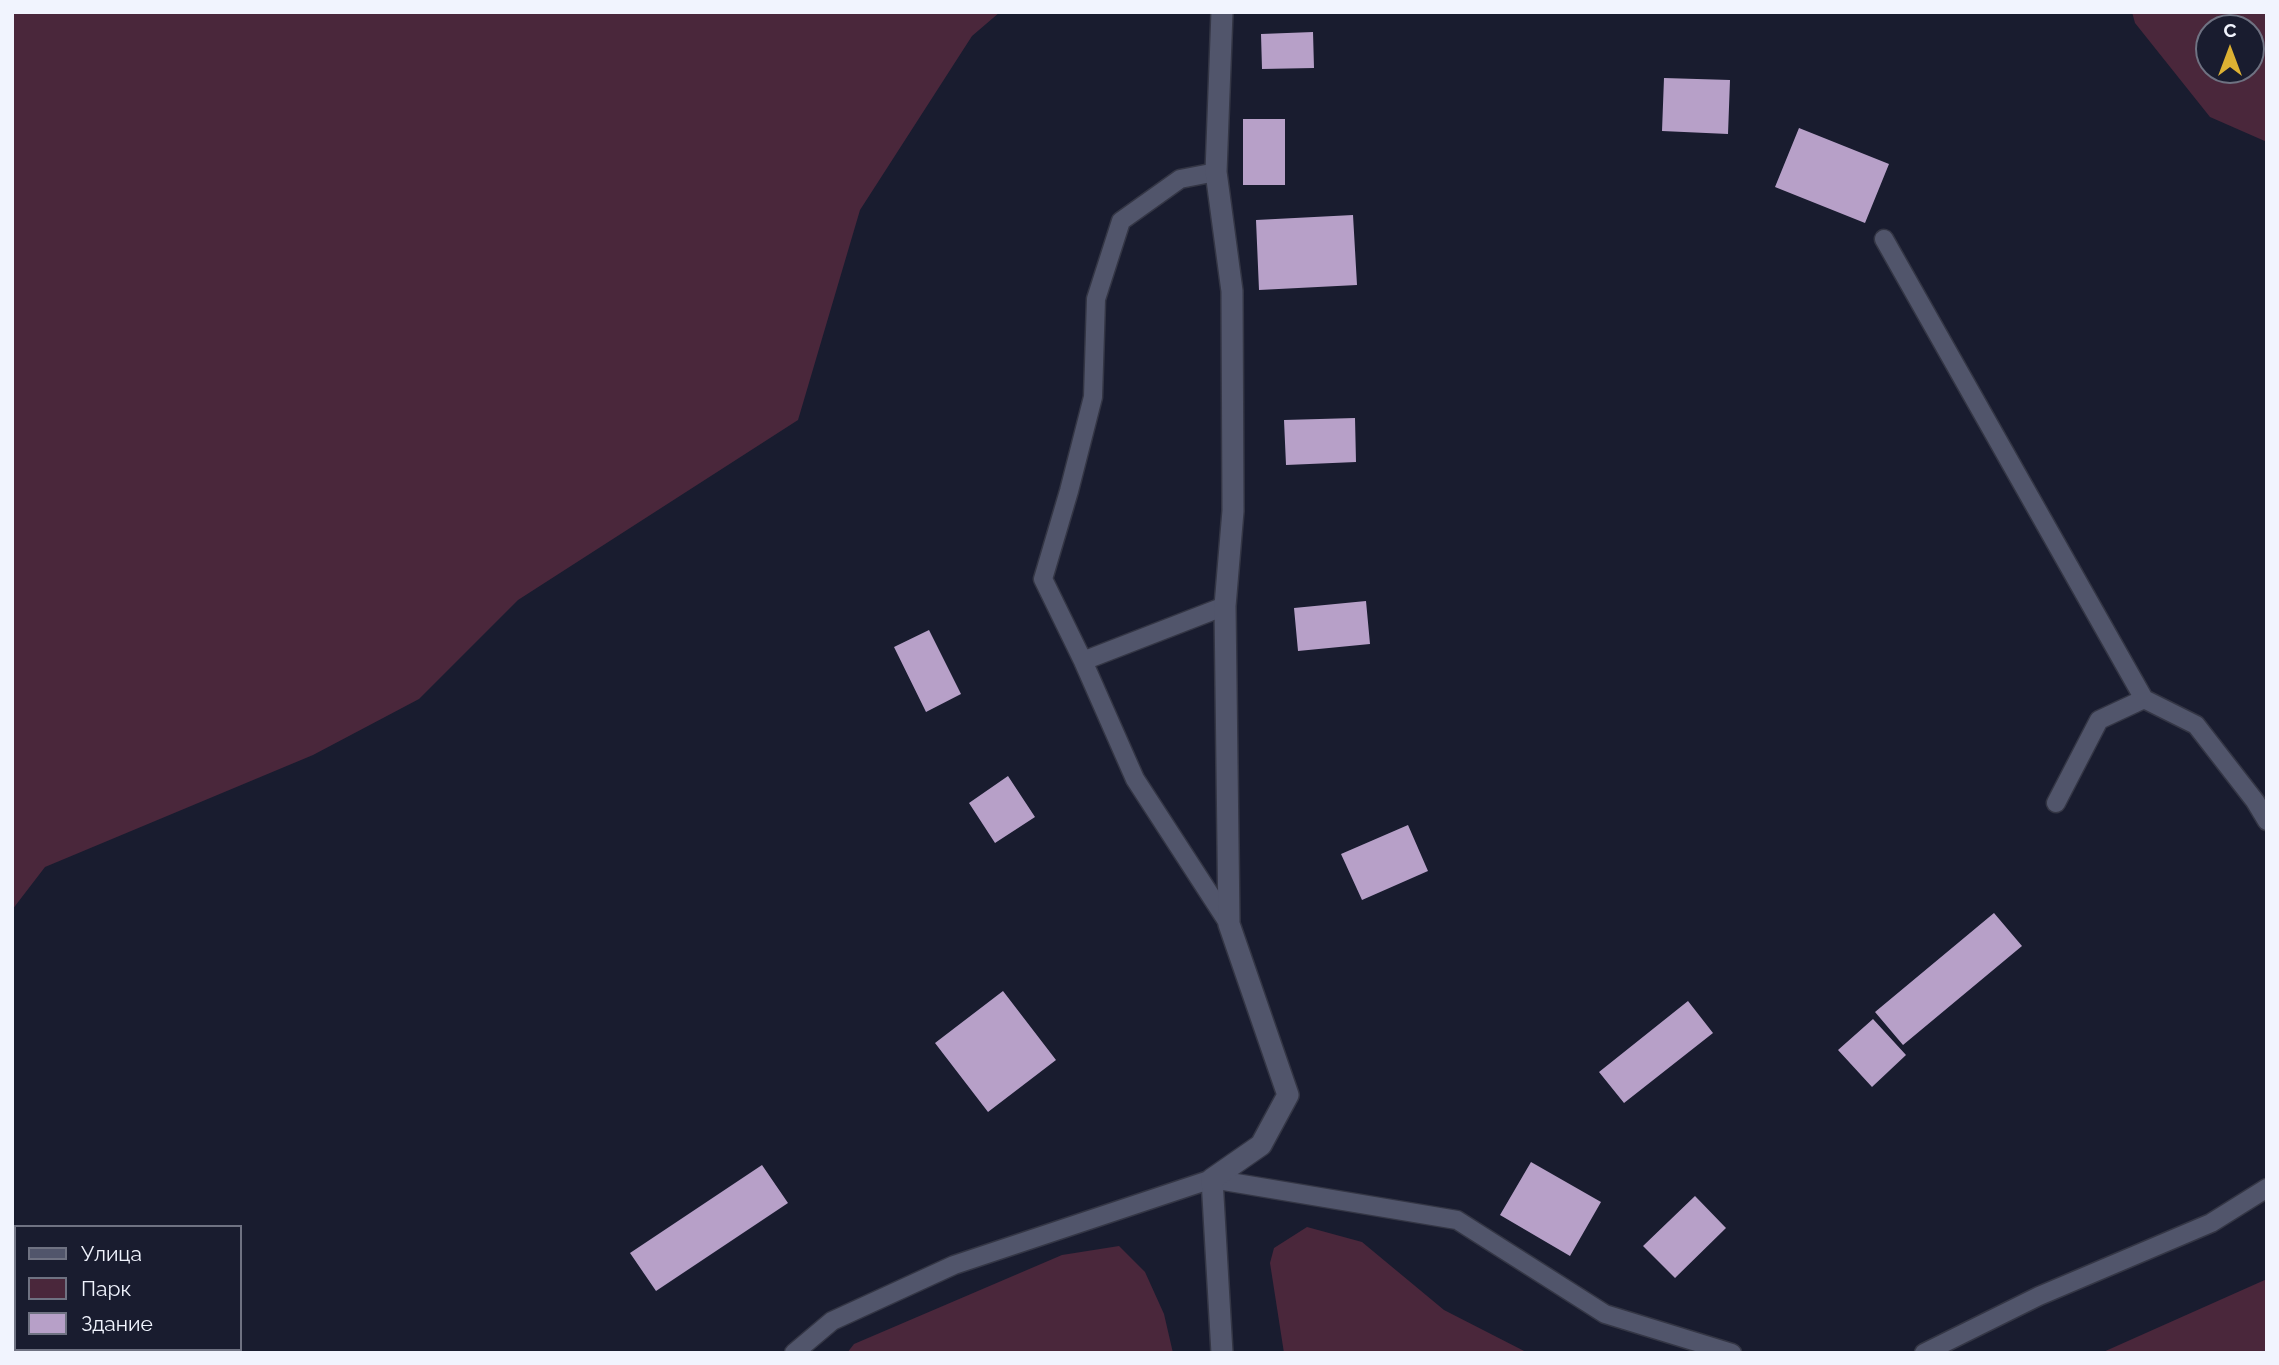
<!DOCTYPE html>
<html>
<head>
<meta charset="utf-8">
<style>
  body { margin:0 }
  #map { position:relative; width:2279px; height:1365px; overflow:hidden; background:#191c2f; font-family:Raleway,sans-serif }
  canvas { display:block }
  .frame { position:absolute; inset:0; border:14px solid #f1f4fe; pointer-events:none }
  .legend { position:absolute; left:14px; top:1225px; width:228px; height:126px; box-sizing:border-box; background:#191c2f; border:2px solid #6f7282; margin:0; padding:9px 12px; list-style:none; font-size:21px; color:#f1f4fe }
  .legend li { display:flex; align-items:center; gap:14px; height:35px }
  .legend b { width:35px; border:2px solid #6f7282 }
  .north { position:absolute; left:2195px; top:14px; width:70px; height:70px; box-sizing:border-box; background:#191c2f; border:2px solid #6f7282; border-radius:50%; rotate:0deg; font-size:19px; font-weight:700; line-height:28px; text-align:center; color:#f1f4fe }
  .north::after { content:''; display:block; margin:auto; width:24px; height:32px; background:#ddb133; clip-path:polygon(50% 0,100% 100%,50% 72%,0 100%) }
</style>
</head>
<body>
<div id="map">
<canvas width="2279" height="1365"></canvas>
<div class="frame"></div>
<ul class="legend">
<li><b style="height:9px;background:#51556b"></b>Улица</li>
<li><b style="height:19px;background:#4a273b"></b>Парк</li>
<li><b style="height:19px;background:#b7a0c8"></b>Здание</li>
</ul>
<div class="north">С</div>
</div>
<script>
const context = document.querySelector('canvas').getContext('2d');
context.lineJoin = 'round';
function paint(path, color) {
  context.fillStyle = color;
  context.fill(path, 'evenodd');
}
function poly(rows) {
  const path = new Path2D();
  for (const r of rows) {
    path.moveTo(r[0], r[1]);
    for (let i = 2; i < r.length; i += 2) path.lineTo(r[i], r[i + 1]);
  }
  return path;
}
function strokePath(path, color, width, dash) {
  context.strokeStyle = color;
  context.lineWidth = width;
  context.lineCap = dash ? 'butt' : 'round';
  context.setLineDash(dash || []);
  context.stroke(path);
}
paint(poly([
  [12,12,1000,12,972,36,860,210,798,420,518,600,419,699,313,755,45,867,12,910],
  [2132,12,2267,12,2267,142,2210,117,2135,23],
  [2209,28,2251,28,2251,70,2209,70],
  [1307,1227,1362,1242,1444,1310,1528,1353,1284,1353,1270,1263,1274,1248],
  [1119,1246,1145,1272,1164,1314,1173,1353,847,1353,854,1344,1062,1255],
  [2267,1279,2267,1353,2101,1353,2175,1320]
]), '#4a273b');
paint(poly([
  [1313,32,1314,68,1262,69,1261,34],
  [1664,78,1730,80,1728,134,1662,131],
  [1243,119,1285,119,1285,185,1243,185],
  [1799,128,1889,164,1865,223,1775,187],
  [1353,215,1357,285,1259,290,1256,220],
  [1355,418,1356,462,1286,465,1284,420],
  [1366,601,1370,644,1298,651,1294,608],
  [929,630,961,694,926,712,894,647],
  [1008,776,1035,817,995,843,969,803],
  [1408,825,1428,871,1362,900,1341,854],
  [1994,913,2022,946,1903,1045,1875,1012],
  [1003,991,1056,1060,988,1112,935,1043],
  [1688,1001,1713,1033,1624,1103,1599,1072],
  [1873,1019,1906,1055,1872,1087,1838,1050],
  [1531,1162,1601,1202,1570,1256,1500,1215],
  [762,1165,788,1203,656,1291,630,1253],
  [1695,1196,1726,1228,1675,1278,1643,1246]
]), '#b7a0c8');
const service = poly([
  [1216,172,1180,179,1121,221,1096,299,1093,397,1069,491,1043,579,1083,661,1135,779,1229,924],
  [1884,239,2144,699],
  [1083,661,1225,606],
  [2056,803,2099,720,2144,699,2196,725,2255,801,2267,821],
  [794,1353,832,1321,954,1265,1212,1179,1457,1220,1605,1314,1732,1353],
  [1924,1353,2039,1296,2211,1223,2267,1188]
]);
const minor = poly([
  [1222,12,1216,172,1232,291,1233,511,1225,606,1229,924,1288,1095,1261,1145,1212,1179,1222,1353]
]);
strokePath(service, '#343645', 21);
strokePath(minor, '#343645', 24);
strokePath(service, '#51556b', 18);
strokePath(minor, '#51556b', 21);
</script>
</body>
</html>
